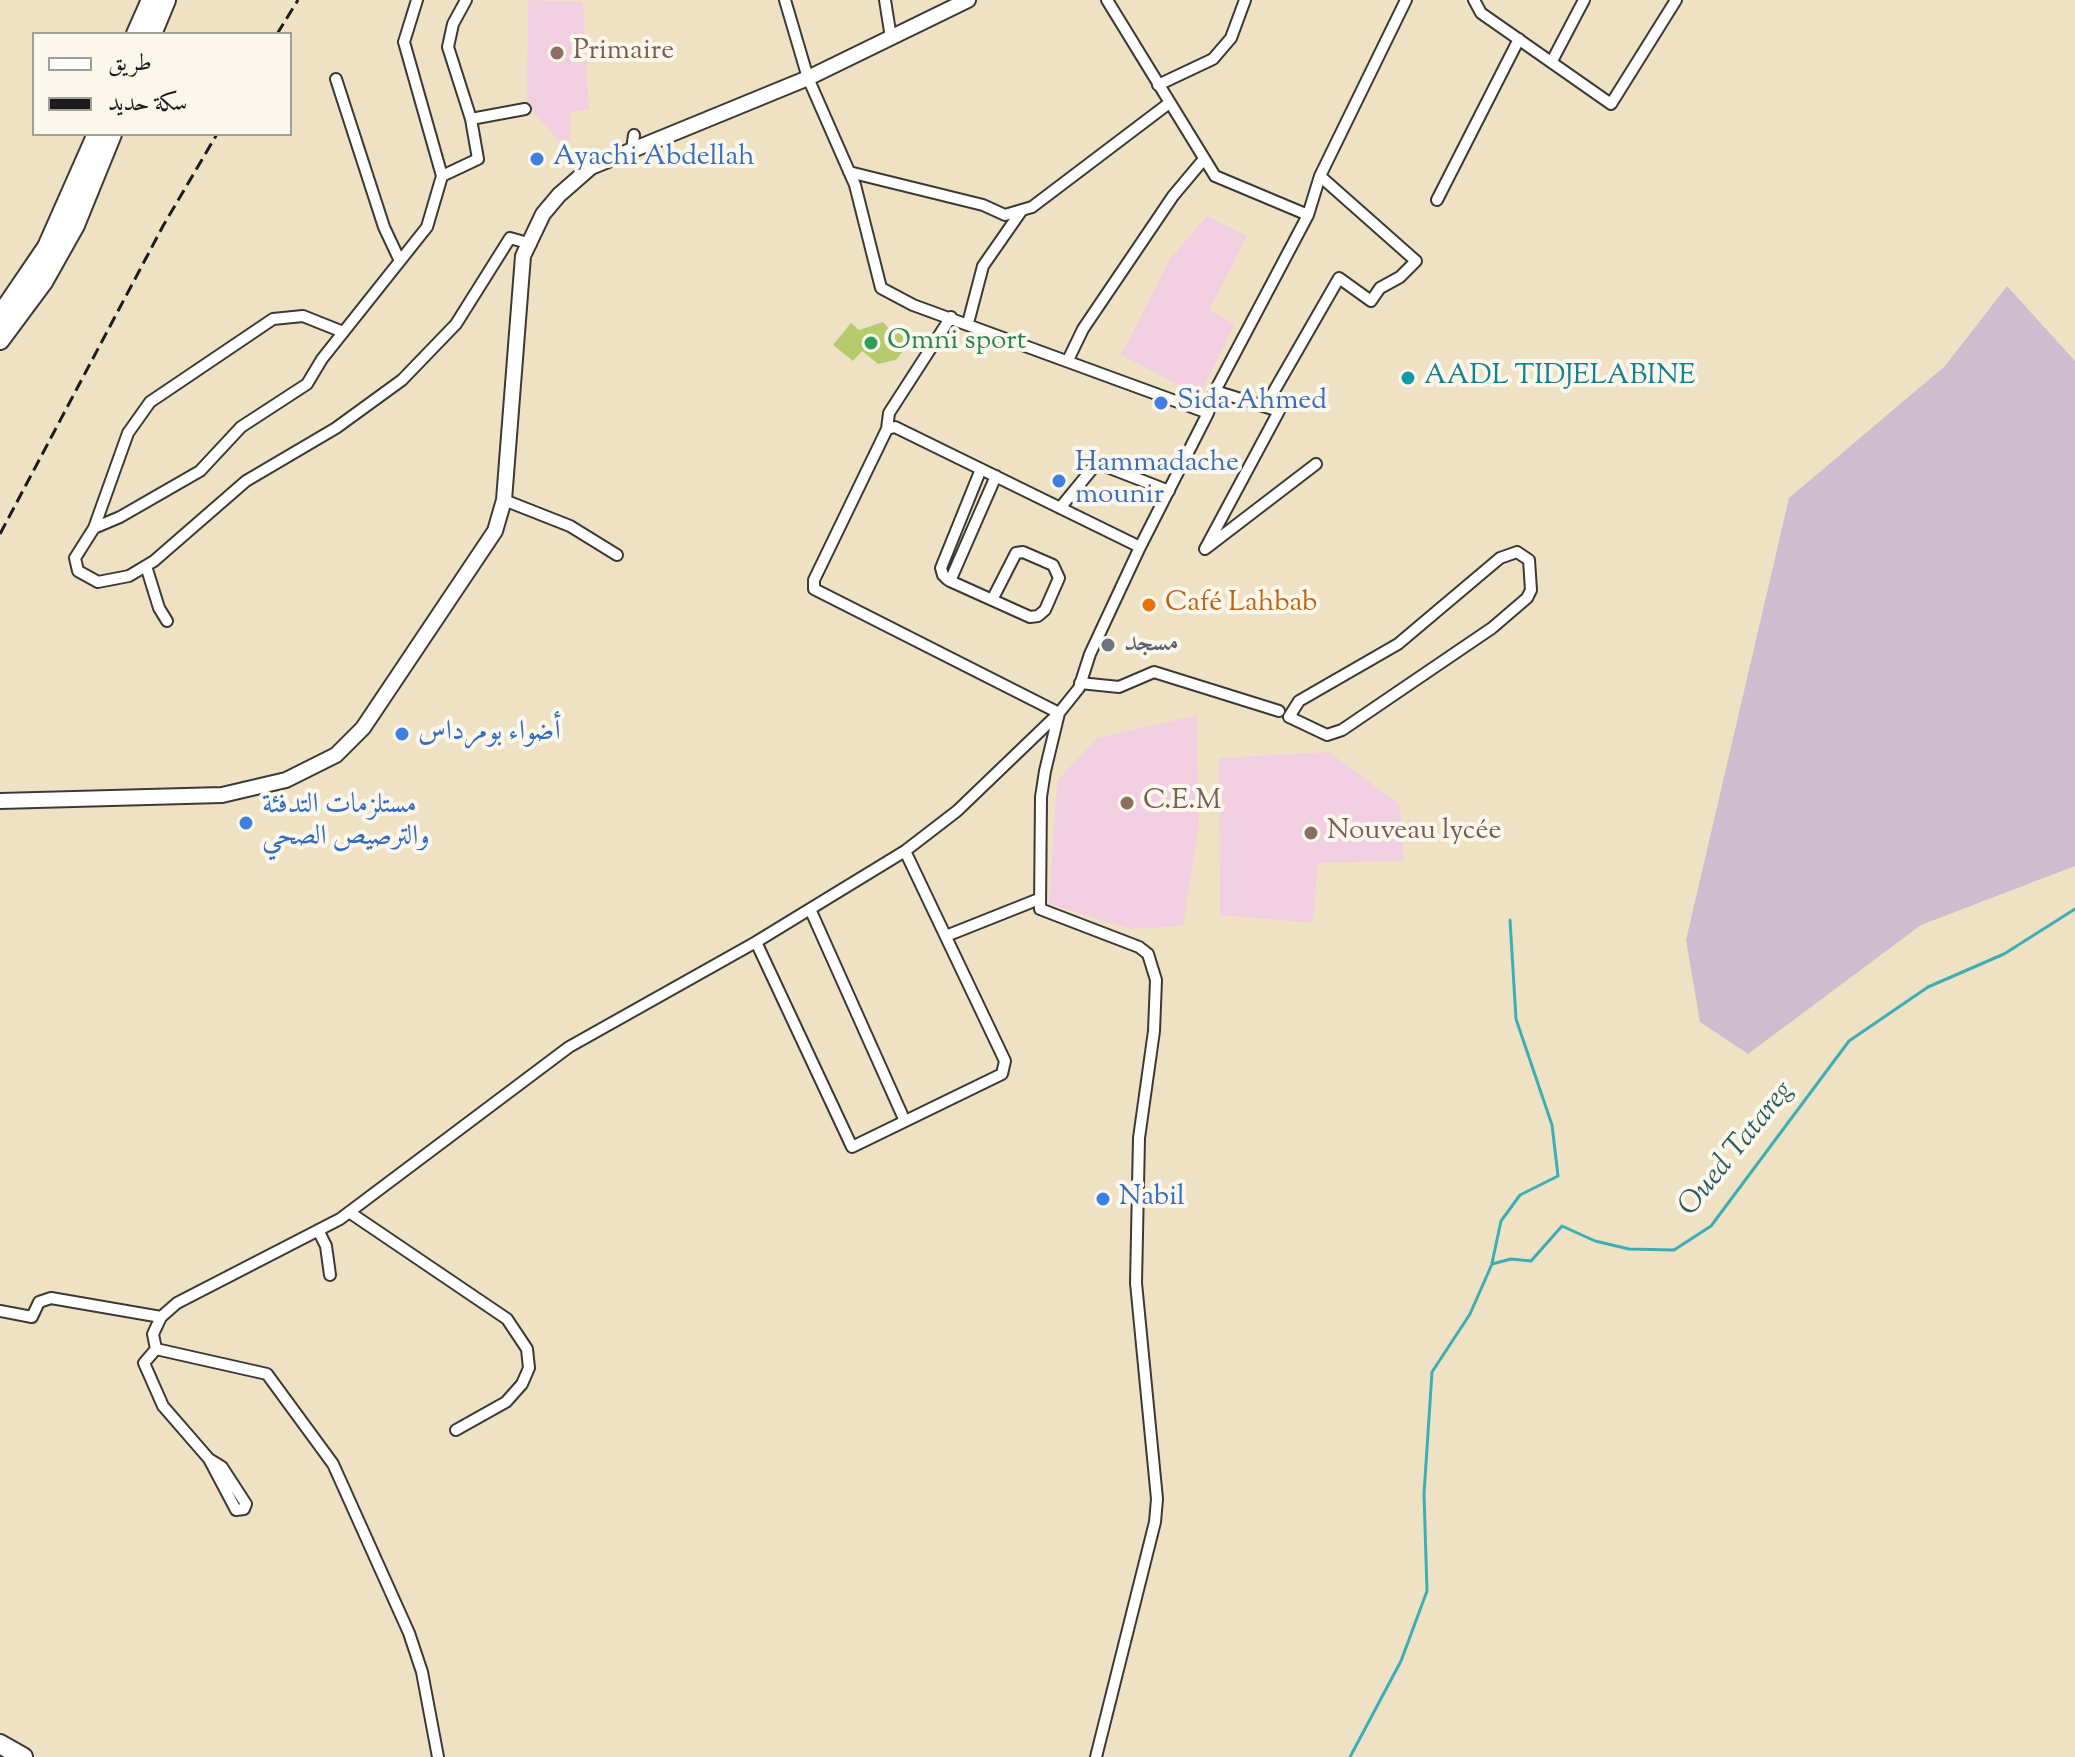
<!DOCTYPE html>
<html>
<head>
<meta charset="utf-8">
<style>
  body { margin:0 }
  #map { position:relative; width:2075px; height:1757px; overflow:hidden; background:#efe2c4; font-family:"Sorts Mill Goudy",Amiri,serif }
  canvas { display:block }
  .legend { position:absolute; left:32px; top:32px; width:260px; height:104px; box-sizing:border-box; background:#fbf7ec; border:2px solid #a29f99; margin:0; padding:10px 14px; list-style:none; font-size:24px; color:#1c1c1c }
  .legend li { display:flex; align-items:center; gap:16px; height:40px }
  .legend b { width:40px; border:2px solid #a29f99 }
</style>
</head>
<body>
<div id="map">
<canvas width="2075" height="1757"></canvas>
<ul class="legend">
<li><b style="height:10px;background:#fff"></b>طريق</li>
<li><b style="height:10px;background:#1c1c1c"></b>سكة حديد</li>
</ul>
</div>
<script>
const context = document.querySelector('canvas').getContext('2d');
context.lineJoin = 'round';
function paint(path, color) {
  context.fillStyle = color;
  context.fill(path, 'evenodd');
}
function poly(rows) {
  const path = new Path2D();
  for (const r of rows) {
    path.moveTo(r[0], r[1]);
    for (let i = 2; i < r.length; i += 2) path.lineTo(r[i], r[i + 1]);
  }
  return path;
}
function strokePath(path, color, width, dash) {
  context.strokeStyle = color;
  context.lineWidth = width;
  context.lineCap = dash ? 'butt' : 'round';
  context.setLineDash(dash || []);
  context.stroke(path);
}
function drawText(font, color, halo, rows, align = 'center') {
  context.font = font + ' "Sorts Mill Goudy",Amiri,serif';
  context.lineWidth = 8;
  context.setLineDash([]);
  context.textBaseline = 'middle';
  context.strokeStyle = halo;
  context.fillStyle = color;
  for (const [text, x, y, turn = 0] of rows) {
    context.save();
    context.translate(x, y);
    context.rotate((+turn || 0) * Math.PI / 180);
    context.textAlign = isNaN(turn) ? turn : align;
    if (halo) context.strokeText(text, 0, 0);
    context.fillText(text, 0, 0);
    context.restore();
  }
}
paint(poly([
  [528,0,583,2,589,110,571,112,570,141,558,140,527,105],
  [1207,216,1247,236,1209,310,1235,324,1199,396,1121,355,1170,259],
  [1197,715,1199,825,1183,926,1130,929,1049,904,1057,781,1097,738],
  [1329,752,1400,805,1404,861,1318,863,1313,923,1220,915,1219,758]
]), '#f2cfe0');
paint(poly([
  [2007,286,2075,361,2075,866,1921,925,1748,1054,1700,1022,1686,940,1789,498,1945,366]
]), '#cfbdcf');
paint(poly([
  [883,322,894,335,898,332,910,342,896,360,878,364,862,351,853,361,833,345,851,323,859,330]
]), '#b7ca6d');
strokePath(poly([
  [1492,1263,1501,1221,1520,1195,1558,1176,1552,1125,1516,1019,1510,920],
  [1350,1757,1401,1661,1427,1591,1424,1494,1432,1372,1470,1314,1492,1264,1511,1259,1531,1261,1562,1226,1595,1241,1629,1249,1674,1250,1711,1226,1849,1041,1928,987,2004,954,2075,909]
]), '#3daeb6', 3);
const street = poly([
  [417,0,404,42,442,176],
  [785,0,808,78,855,185,881,288,913,305,1208,413],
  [885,0,891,38],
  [1107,0,1215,176,1308,215],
  [1474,0,1481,13,1611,104,1676,0],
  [1552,61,1584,0],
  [336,79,384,227,399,259],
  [1158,85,1213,59,1231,38,1245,0],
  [471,119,525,109],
  [632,150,634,135],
  [849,172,983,205,1005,215,1032,207,1168,104],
  [1437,200,1519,39],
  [968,323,983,266,1022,210],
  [343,332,303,316,273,319,150,402,128,433,94,528,75,558,78,571,98,582,129,576,154,561,246,481,336,428,402,380,456,324,510,238,531,244],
  [1068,360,1083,329,1173,196,1204,159],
  [1215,391,1279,411,1205,549,1316,464],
  [1266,405,1339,278,1371,301,1380,288,1400,277,1416,261,1320,176],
  [887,429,889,413,951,317],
  [981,469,941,568,943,575,947,579,950,581,1030,617,1038,616,1045,610,1059,578,1053,565,1023,552,1016,553,992,600],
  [504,500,570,526,617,555],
  [1060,508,1097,463,1169,491],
  [94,528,120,517,200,471,241,427,307,384,322,359,427,227,442,176,478,159,471,119,448,47,453,24,466,0],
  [1517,552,1529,560,1531,590,1527,598,1492,628,1342,730,1327,735,1289,717,1299,701,1398,644,1500,558,1517,552],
  [146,566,159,608,167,621],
  [950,581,996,476],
  [1080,683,1119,687,1154,672,1279,711],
  [810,909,904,1119],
  [946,936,1039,899],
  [756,942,852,1147,1002,1074,1005,1061,905,851],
  [349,1212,507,1319,527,1349,529,1368,522,1384,506,1402,456,1430],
  [318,1230,326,1246,330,1275],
  [0,1311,32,1317,39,1302,51,1298,161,1317],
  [156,1349,144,1363,163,1406,209,1459],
  [209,1459,222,1467,246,1504,244,1509,236,1510,209,1459],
  [438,1757,422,1672,409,1633,333,1464,267,1374,156,1349,153,1334,161,1317,177,1303,340,1219,569,1047,756,942,905,851,957,811,1059,713,814,589,814,580,887,429,895,427,1140,547],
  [1096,1757,1155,1522,1157,1499,1136,1283,1139,1138,1154,1031,1156,980,1148,954,1139,947,1040,909,1041,797,1045,771,1059,713,1079,688,1090,654,1140,547,1208,413,1215,391,1308,215,1320,176,1406,0]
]);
const secondary = poly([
  [0,801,222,795,286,780,336,755,363,728,495,531,504,500,523,256,543,214,559,195,591,167,808,78,968,0]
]);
const highway = poly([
  [136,34,151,0],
  [152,34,166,0],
  [0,316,47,247,97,134],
  [0,340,43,282,75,225,112,134],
  [0,1744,23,1757]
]);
strokePath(street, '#3c3a35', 14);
strokePath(secondary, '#3c3a35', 18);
strokePath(highway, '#3c3a35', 22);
strokePath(street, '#fff', 10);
strokePath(secondary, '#fff', 14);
strokePath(highway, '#fff', 18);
strokePath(poly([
  [277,34,298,0],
  [0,534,163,226,217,134]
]), '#1c1c1c', 3, [12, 6]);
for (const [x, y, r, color] of [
  [557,53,8,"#8d6e63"],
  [537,159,8,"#3f7fe0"],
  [871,343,8,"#2e9e5b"],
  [1408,378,8,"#0f9aa8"],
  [1161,403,8,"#3f7fe0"],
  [1059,481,8,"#3f7fe0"],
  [1149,605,8,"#e8710a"],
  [1108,645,8,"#6b7280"],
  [402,734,8,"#3f7fe0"],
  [1127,803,8,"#8d6e63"],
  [246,823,8,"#3f7fe0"],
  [1311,833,8,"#8d6e63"],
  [1103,1199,8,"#3f7fe0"]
]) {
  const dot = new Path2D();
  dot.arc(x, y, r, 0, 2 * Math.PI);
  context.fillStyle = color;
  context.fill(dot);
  strokePath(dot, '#fbf7ec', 3);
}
drawText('28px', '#785e54', '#fbf7ec', [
  ["Primaire",573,53],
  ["C.E.M",1143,803],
  ["Nouveau lycée",1327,833]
], 'left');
drawText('28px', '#366cbe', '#fbf7ec', [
  ["Ayachi Abdellah",553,159],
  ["Sida Ahmed",1177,403],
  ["Hammadache",1075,465],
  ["mounir",1075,497],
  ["أضواء بومرداس",418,734],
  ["مستلزمات التدفئة",262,807],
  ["والترصيص الصحي",262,839],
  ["Nabil",1119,1199]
], 'left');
drawText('28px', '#27864d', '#fbf7ec', [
  ["Omni sport",887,343]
], 'left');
drawText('28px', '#0d838f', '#fbf7ec', [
  ["AADL TIDJELABINE",1424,378]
], 'left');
drawText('28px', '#c56008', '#fbf7ec', [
  ["Café Lahbab",1165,605]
], 'left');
drawText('28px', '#5b616d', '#fbf7ec', [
  ["مسجد",1124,645]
], 'left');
drawText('italic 30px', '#2b5e61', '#fbf7ec', [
  ["Oued Tatareg",1738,1150,-51]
]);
</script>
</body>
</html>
